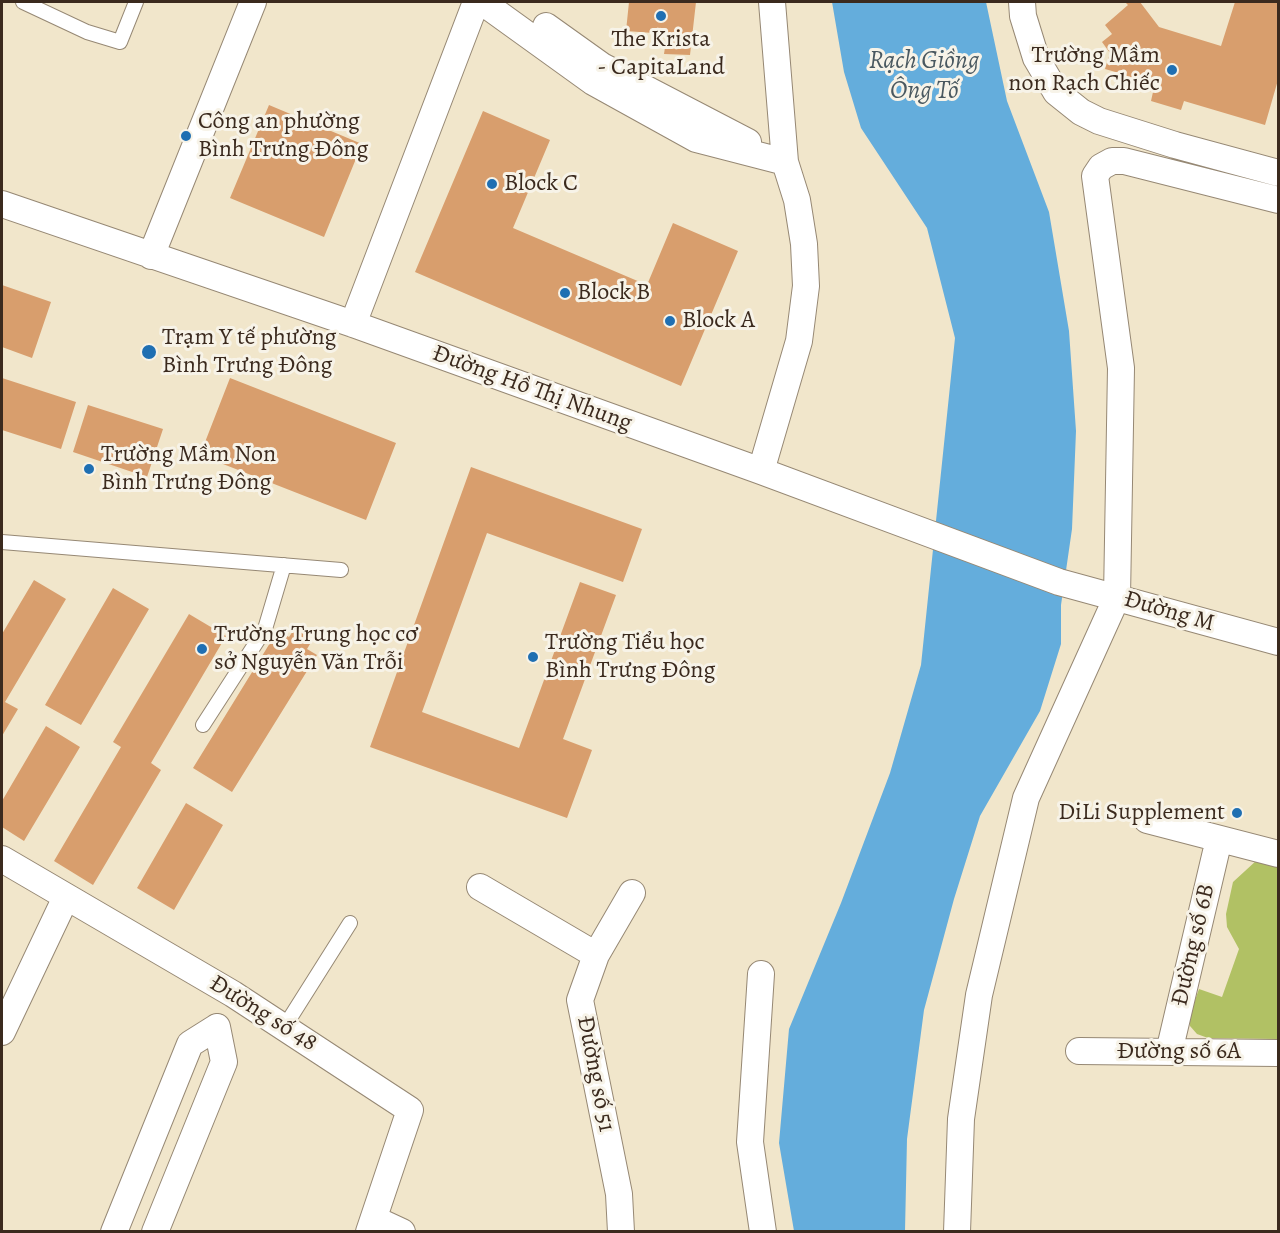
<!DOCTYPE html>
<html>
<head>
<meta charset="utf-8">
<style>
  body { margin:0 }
  #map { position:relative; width:1280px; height:1233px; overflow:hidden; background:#f1e6cb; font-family:Alegreya,serif }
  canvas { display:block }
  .frame { position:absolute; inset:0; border:3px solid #3b2a1e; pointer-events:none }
</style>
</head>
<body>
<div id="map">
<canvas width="1280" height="1233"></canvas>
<div class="frame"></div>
</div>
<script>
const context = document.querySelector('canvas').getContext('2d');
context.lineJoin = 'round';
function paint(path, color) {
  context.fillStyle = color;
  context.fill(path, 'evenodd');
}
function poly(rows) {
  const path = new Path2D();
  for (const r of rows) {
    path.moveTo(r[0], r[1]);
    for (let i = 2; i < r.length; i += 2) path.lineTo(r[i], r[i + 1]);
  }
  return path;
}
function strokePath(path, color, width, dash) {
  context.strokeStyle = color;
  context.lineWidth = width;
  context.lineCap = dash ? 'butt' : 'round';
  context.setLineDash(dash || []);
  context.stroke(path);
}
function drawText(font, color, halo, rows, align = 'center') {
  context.font = font + ' Alegreya,serif';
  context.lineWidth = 6;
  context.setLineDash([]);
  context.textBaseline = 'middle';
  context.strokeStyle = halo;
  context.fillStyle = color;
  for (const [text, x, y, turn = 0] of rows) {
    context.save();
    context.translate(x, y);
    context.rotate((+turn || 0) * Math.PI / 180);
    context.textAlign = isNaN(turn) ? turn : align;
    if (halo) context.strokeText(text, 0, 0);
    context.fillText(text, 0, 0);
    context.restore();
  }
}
paint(poly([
  [1257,860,1278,866,1278,1039,1208,1038,1197,1034,1190,1026,1189,1017,1199,989,1222,997,1239,949,1227,927,1226,914,1233,882]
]), '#b1c164');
paint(poly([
  [832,2,986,2,1007,101,1049,212,1069,331,1076,431,1072,529,1061,605,1061,644,1040,711,980,816,954,899,924,1010,907,1139,905,1231,794,1231,779,1143,789,1029,841,903,890,773,921,665,955,338,927,228,861,128,844,72]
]), '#64addc');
paint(poly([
  [629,2,696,2,690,55,664,54,667,34,626,31],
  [1125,2,1140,2,1159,27,1221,46,1235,2,1278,2,1278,80,1265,125,1184,101,1181,110,1151,101,1153,92,1123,83,1126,75,1105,69,1110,53,1102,42,1112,34,1105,25,1128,5],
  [269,105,362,144,324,237,230,198],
  [483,111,550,140,513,228,647,285,673,223,738,251,681,386,415,272],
  [2,285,51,302,32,358,2,347],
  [2,378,76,402,61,449,2,430],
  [230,378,396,443,366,520,200,455],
  [88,405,163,429,147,477,73,452],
  [471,467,642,529,623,582,487,533,422,712,519,748,580,582,616,595,563,739,592,750,567,818,370,747],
  [34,580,66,599,5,702,18,709,2,736,2,634],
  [113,588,149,609,81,725,45,705],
  [189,614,226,636,151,763,161,770,93,885,54,861,121,747,113,742],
  [295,628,313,639,307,649,317,655,232,792,193,768,278,630,289,637],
  [46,726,80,747,24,841,2,827,2,801],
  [186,803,223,825,174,910,137,888]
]), '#d89e6d');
const lane = poly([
  [23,2,87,32,120,42,136,2],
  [2,542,341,570],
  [203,725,265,629,284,565],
  [285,1026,350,923]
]);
const street = poly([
  [482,2,593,82,696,139,785,162],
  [1022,2,1023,16,1036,58,1056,92,1081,112,1099,121,1175,145,1278,173],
  [546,26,602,66,748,142],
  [2,204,353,324,761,471,1059,582,1278,642],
  [151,256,253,2],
  [353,324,476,2],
  [761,471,799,341,806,286,804,244,797,200,785,162,772,2],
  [1147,820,1278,854],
  [2,859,233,994,410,1110,369,1232],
  [480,887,596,955],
  [761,974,750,1142,763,1232],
  [2,1032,66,897],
  [1079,1051,1278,1053],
  [1169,1052,1219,839],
  [374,1219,402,1232],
  [114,1232,190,1044,217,1027],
  [155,1232,224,1062,217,1027],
  [621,1232,619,1194,580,1000,596,955,632,893],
  [957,1232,961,1119,979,995,1026,798,1117,597,1121,368,1095,176,1101,167,1112,161,1124,161,1278,200]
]);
strokePath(lane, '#968874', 16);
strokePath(street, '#968874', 28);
strokePath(lane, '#fff', 14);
strokePath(street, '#fff', 26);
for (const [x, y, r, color] of [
  [661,16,6,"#1f6fb2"],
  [1172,70,6,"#1f6fb2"],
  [186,136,6,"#1f6fb2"],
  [492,184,6,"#1f6fb2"],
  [565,293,6,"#1f6fb2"],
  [670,321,6,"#1f6fb2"],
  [149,352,8,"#1f6fb2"],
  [89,469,6,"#1f6fb2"],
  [202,649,6,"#1f6fb2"],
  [533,657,6,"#1f6fb2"],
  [1237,813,6,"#1f6fb2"]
]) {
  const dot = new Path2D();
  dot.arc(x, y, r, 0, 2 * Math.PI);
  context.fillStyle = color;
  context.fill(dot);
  strokePath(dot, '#f7f3e8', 2);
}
drawText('24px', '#3b2a1e', '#f7f3e8', [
  ["The Krista",661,40,"center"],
  ["- CapitaLand",661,68,"center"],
  ["Trường Mầm",1160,56,"right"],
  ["non Rạch Chiếc",1160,84,"right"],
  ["Công an phường",198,122],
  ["Bình Trưng Đông",198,150],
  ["Block C",504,184],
  ["Block B",577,293],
  ["Block A",682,321],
  ["Trạm Y tế phường",162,338],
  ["Bình Trưng Đông",162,366],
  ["Trường Mầm Non",101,455],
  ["Bình Trưng Đông",101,483],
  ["Trường Trung học cơ",214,635],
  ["sở Nguyễn Văn Trỗi",214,663],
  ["Trường Tiểu học",545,643],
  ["Bình Trưng Đông",545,671],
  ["DiLi Supplement",1225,813,"right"]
], 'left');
drawText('24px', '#3b2a1e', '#f7f3e8', [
  ["Đường Hồ Thị Nhung",532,389,20],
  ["Đường M",1169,612,16],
  ["Đường số 6B",1194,945,-77],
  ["Đường số 48",263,1014,32],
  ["Đường số 6A",1179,1052],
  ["Đường số 51",595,1074,79]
]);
drawText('italic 26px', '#495860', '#f7f3e8', [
  ["Rạch Giồng",924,62],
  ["Ông Tố",924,92]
]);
</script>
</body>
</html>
